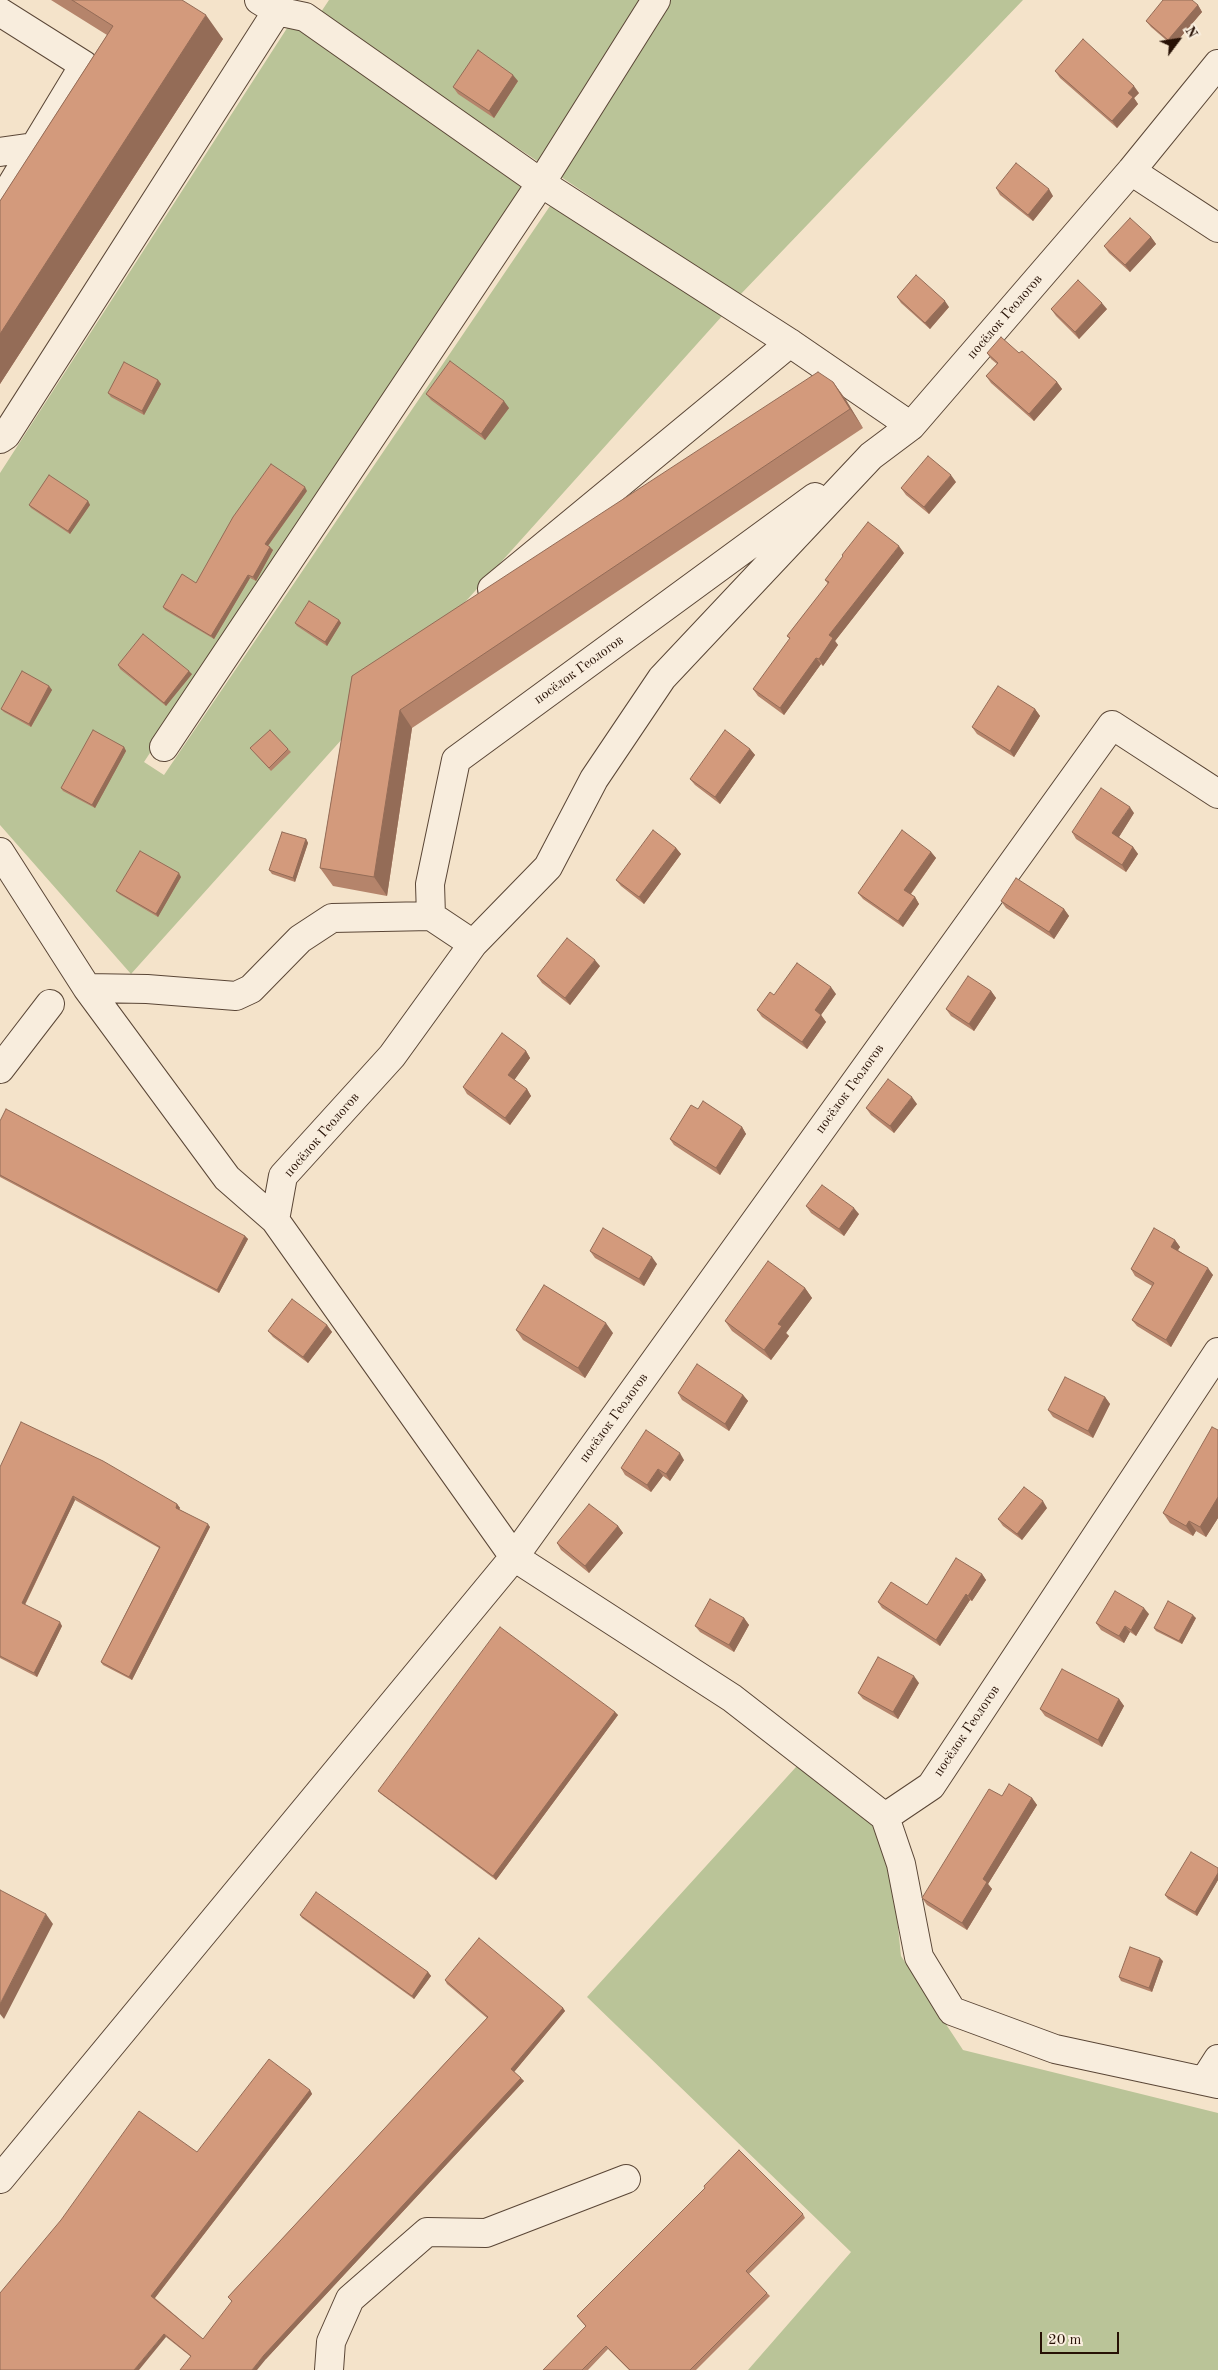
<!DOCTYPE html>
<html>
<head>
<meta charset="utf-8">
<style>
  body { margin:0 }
  #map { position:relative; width:1218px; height:2370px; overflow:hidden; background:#f4e3ca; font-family:"Old Standard TT",serif }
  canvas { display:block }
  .north { position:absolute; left:1153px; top:15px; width:50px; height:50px; -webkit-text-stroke:4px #f8eddd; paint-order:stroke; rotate:59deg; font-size:14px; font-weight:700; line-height:20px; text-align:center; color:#271105 }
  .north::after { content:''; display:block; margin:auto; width:18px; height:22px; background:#271105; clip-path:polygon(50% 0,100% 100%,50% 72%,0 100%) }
  .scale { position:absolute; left:1040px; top:2332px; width:79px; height:22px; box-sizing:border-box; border:2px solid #271105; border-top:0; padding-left:6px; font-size:15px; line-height:18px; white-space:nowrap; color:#271105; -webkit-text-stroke:4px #f8eddd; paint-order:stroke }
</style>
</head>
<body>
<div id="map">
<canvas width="1218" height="2370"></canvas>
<div class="north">N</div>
<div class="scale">20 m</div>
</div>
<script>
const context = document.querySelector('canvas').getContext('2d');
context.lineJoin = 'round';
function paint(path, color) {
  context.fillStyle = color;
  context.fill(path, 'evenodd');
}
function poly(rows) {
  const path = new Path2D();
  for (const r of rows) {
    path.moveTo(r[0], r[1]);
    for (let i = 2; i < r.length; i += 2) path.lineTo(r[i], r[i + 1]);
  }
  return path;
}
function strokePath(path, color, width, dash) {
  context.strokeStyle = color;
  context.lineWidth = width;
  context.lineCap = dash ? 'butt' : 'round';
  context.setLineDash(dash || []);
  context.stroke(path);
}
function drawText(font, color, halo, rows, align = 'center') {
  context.font = font + ' "Old Standard TT",serif';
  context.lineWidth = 4;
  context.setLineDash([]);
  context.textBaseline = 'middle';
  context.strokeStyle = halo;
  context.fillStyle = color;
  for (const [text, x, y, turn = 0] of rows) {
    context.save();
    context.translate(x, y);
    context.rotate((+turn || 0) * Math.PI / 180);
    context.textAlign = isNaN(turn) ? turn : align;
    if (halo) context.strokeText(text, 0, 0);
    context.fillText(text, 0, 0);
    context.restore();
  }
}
paint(poly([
  [329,0,1023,0,739,296,319,15],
  [291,22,521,187,144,762,164,775,550,206,723,315,131,974,0,825,0,473],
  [806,1756,889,1840,901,1956,963,2050,1218,2113,1218,2370,748,2370,851,2252,587,1997]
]), '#bac498');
const minor = poly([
  [277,11,305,17,541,183,790,343,911,426],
  [0,12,84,65,0,204],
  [1218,64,1131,171,911,426,871,456,662,678,594,779,548,867,473,944,392,1056,283,1176,275,1220,514,1557,732,1698,885,1817,931,1786,1218,1352],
  [0,152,34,147],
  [1131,171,1218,228],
  [0,439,6,435,277,11,259,0],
  [492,589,790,343],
  [164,747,541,183,656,0],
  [0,852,87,988,147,989,236,996,251,989,300,939,332,918,431,916],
  [473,944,431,916,430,884,456,760,815,497],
  [87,988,227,1178,275,1220],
  [0,1069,50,1004],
  [885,1817,901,1864,919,1957,952,2011,1055,2049,1218,2084],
  [1204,2081,1218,2059],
  [0,2179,514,1557,1112,725,1218,794],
  [329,2370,331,2342,350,2299,427,2232,486,2233,626,2179]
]);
strokePath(minor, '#5a4636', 30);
strokePath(minor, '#f8eddd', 28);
paint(poly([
  [51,0,182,0,223,39,0,384,0,201,107,35],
  [1198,5,1202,12,1173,46,1151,27,1146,21],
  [1055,71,1139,93,1134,98,1138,104,1117,128,1060,78],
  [518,81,494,118,458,94,453,87],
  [996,188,1053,196,1033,221,1000,195],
  [1151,237,1156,244,1130,272,1109,253,1104,246],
  [897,297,949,307,930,329,901,303],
  [1051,309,1107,309,1079,339,1056,316],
  [987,353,1019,353,1057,382,1062,389,1034,421,991,383,986,376,997,364,991,359],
  [158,380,161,384,144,415,111,397,108,393],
  [833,382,846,400,863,428,412,728,387,896,333,886,320,868,352,676],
  [426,394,509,408,485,440,431,400],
  [956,482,929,514,906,495,901,488],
  [307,491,268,546,273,550,256,581,250,578,214,639,165,610,163,607,196,583],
  [88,501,90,505,70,534,31,508,29,505],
  [904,553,835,641,838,645,823,666,821,664,784,715,758,696,753,689,790,639,787,636,828,584,825,580,843,557,842,555],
  [339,620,341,623,327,646,297,626,295,623],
  [118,665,192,674,166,706,120,669],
  [49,686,52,690,31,727,4,712,1,709],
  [1035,709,1040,716,1014,757,977,734,972,727],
  [124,747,126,751,95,808,63,791,61,788],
  [250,748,288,749,291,752,271,771],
  [750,749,755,755,720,804,695,785,690,779],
  [1134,813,1119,837,1133,847,1138,854,1126,872,1076,839,1072,832],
  [306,839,308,843,295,882,272,874,269,870],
  [676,848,681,854,644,904,621,886,616,880],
  [931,852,936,858,911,894,915,897,919,904,903,927,863,899,858,893],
  [181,877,158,917,119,894,116,891],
  [1001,901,1064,909,1069,916,1054,939,1006,908],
  [600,966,570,1005,542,983,537,976],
  [991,991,996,998,974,1031,951,1016,946,1009],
  [836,994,821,1015,826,1022,807,1049,762,1017,757,1010,774,995],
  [526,1051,530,1058,514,1080,527,1089,531,1096,510,1125,467,1094,463,1087],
  [917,1104,894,1133,871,1115,866,1108],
  [698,1109,742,1127,746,1134,720,1175,674,1145,670,1139],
  [0,1121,245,1236,248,1239,219,1293,0,1177],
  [806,1206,859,1214,844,1236,811,1213],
  [1175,1240,1180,1247,1178,1250,1213,1275,1171,1347,1137,1326,1132,1320,1152,1286,1135,1276,1131,1269],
  [590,1251,657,1264,644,1286,595,1258],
  [805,1288,812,1298,786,1333,789,1336,771,1360,732,1331,725,1321],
  [327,1325,332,1332,308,1363,273,1337,268,1331],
  [516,1330,613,1333,585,1378,523,1340],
  [678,1393,743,1395,748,1401,729,1431,682,1400],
  [1105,1397,1110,1404,1093,1438,1053,1417,1048,1410],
  [1218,1430,1218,1518,1206,1537,1196,1531,1193,1536,1170,1523,1163,1513],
  [684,1460,670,1481,663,1476,651,1492,625,1475,621,1468],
  [0,1467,177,1504,180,1508,179,1509,210,1527,132,1680,103,1665,101,1662,159,1548,75,1500,25,1605,62,1626,37,1677,0,1658],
  [1047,1508,1022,1540,1003,1526,998,1519],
  [618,1526,623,1533,589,1573,561,1550,557,1543],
  [982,1574,986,1580,972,1601,970,1600,940,1646,882,1608,878,1602,927,1605],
  [1149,1614,1136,1636,1130,1632,1124,1643,1101,1630,1096,1623],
  [744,1618,749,1625,734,1652,700,1632,695,1626],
  [1196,1618,1182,1644,1156,1631,1154,1628],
  [919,1683,898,1719,863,1699,858,1693],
  [1119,1699,1124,1706,1102,1747,1045,1716,1040,1709],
  [615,1712,618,1715,496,1880,381,1794,378,1791],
  [1002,1796,1032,1798,1037,1805,988,1884,992,1889,967,1930,927,1905,922,1898],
  [1218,1868,1218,1880,1197,1916,1168,1899,1165,1895],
  [300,1915,428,1972,431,1976,414,1999,302,1918],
  [1163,1961,1152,1992,1121,1981,1119,1977],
  [445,1980,563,2008,565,2011,514,2072,524,2081,266,2359,190,2356,166,2337,0,2370,197,2152,310,2090,312,2094,155,2298,203,2339,232,2302,228,2297,487,2018,447,1984],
  [803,2214,805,2218,749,2274,767,2293,770,2296,696,2370,629,2370,608,2349,588,2370,543,2370,586,2327,577,2316]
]), '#b5846b');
paint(poly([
  [1198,5,1202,12,1173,46,1168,40],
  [206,15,223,39,0,384,0,334],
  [513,75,518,81,494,118,489,111],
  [1134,86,1139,93,1134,98,1138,104,1117,128,1112,121,1128,93],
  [1049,189,1053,196,1033,221,1028,215],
  [1151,237,1156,244,1130,272,1125,265],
  [945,301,949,307,930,329,925,323],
  [1102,303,1107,309,1079,339,1075,332],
  [158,380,161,384,144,415,142,411],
  [833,382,846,400,863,428,850,409],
  [1057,382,1062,389,1034,421,1029,414],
  [504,401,509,408,485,440,481,434],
  [951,475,956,482,929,514,924,507],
  [305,487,307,491,267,547,265,544],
  [88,501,90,505,70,534,68,531],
  [899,546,904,553,835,641,838,645,823,666,819,659,829,635],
  [270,547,273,550,256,581,253,577],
  [248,575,250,578,214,639,211,636],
  [339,620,341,623,327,646,325,642],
  [816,658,821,664,784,715,780,708],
  [189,671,192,674,166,706,164,703],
  [49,686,52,690,31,727,29,724],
  [1035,709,1040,716,1014,757,1010,751],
  [400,710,412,728,387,896,374,877],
  [124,747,126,751,95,808,92,805],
  [750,749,755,755,720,804,715,797],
  [1130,807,1134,813,1117,840,1112,833],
  [306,839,308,843,295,882,293,878],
  [1133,847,1138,854,1126,872,1122,865],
  [676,848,681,854,644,904,639,897],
  [931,852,936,858,909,896,904,890],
  [179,873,181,877,158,917,156,914],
  [915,897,919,904,903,927,898,921],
  [1064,909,1069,916,1054,939,1049,932],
  [595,960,600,966,570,1005,565,998],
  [831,987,836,994,821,1015,826,1022,807,1049,802,1042,815,1010],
  [991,991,996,998,974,1031,969,1024],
  [526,1051,530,1058,513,1082,508,1075],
  [527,1089,531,1096,510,1125,505,1118],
  [912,1097,917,1104,894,1133,890,1126],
  [742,1127,746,1134,720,1175,716,1168],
  [854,1208,859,1214,844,1236,839,1229],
  [245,1236,248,1239,219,1293,217,1290],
  [1175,1240,1180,1247,1176,1253,1171,1247],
  [652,1257,657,1264,644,1286,639,1279],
  [1208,1268,1213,1275,1171,1347,1166,1340],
  [805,1288,812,1298,786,1333,789,1336,771,1360,764,1350,778,1324],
  [606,1323,613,1333,585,1378,578,1368],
  [327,1325,332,1332,308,1363,303,1357],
  [743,1395,748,1401,729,1431,725,1424],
  [1105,1397,1110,1404,1093,1438,1088,1431],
  [680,1453,684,1460,670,1481,666,1474],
  [658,1469,663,1476,651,1492,647,1485],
  [73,1496,75,1500,24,1606,22,1603],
  [1218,1497,1218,1518,1206,1537,1200,1527],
  [1043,1501,1047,1508,1022,1540,1017,1534],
  [177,1504,180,1508,178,1511,176,1508],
  [1189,1521,1196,1531,1193,1536,1186,1526],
  [208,1524,210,1527,132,1680,129,1677],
  [618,1526,623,1533,589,1573,585,1566],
  [982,1574,986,1580,972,1601,968,1596],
  [966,1594,970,1600,940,1646,936,1640],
  [1144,1608,1149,1614,1136,1636,1131,1630],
  [1193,1615,1196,1618,1182,1644,1179,1641],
  [744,1618,749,1625,734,1652,729,1645],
  [60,1622,62,1626,37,1677,34,1673],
  [1125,1626,1130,1632,1124,1643,1119,1636],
  [914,1676,919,1683,898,1719,893,1712],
  [1119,1699,1124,1706,1102,1747,1098,1740],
  [615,1712,618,1715,496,1880,493,1876],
  [1032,1798,1037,1805,988,1884,992,1889,967,1930,962,1923,983,1879],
  [1218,1873,1218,1880,1197,1916,1195,1912],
  [46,1914,53,1924,4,2019,0,2014,0,2004],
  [1160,1958,1163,1961,1152,1992,1149,1988],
  [428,1972,431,1976,414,1999,412,1996],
  [563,2008,565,2011,514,2072,511,2069],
  [521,2078,524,2081,266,2359,257,2370,252,2370,264,2355],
  [310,2090,312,2094,154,2299,151,2296],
  [164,2334,166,2337,139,2370,134,2370]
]), '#946c57');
const building = poly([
  [72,0,182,0,206,15,0,334,0,201,113,26,72,0],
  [1163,0,1192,0,1198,5,1168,40,1146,21,1163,0],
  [1083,39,1134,86,1128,93,1133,97,1112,121,1055,71,1083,39],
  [478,50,513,75,489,111,453,87,478,50],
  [1016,163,1049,189,1028,215,996,188,1016,163],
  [1130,218,1151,237,1125,265,1104,246,1130,218],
  [916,275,945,301,925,323,897,297,916,275],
  [1078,280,1102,303,1075,332,1051,309,1078,280],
  [1001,337,1019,353,1022,351,1057,382,1029,414,986,376,998,363,987,353,1001,337],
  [450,361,504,401,481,434,426,394,450,361],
  [124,362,158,380,142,411,108,393,124,362],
  [818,372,833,382,850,409,400,710,374,877,320,868,352,676,818,372],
  [928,456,951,475,924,507,901,488,928,456],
  [271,464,305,487,265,544,270,547,253,577,248,575,211,636,163,607,182,574,196,583,233,517,271,464],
  [49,475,88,501,68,531,29,505,49,475],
  [868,522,899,546,829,635,833,638,819,659,816,658,780,708,753,689,790,638,787,636,829,582,825,580,843,556,842,555,868,522],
  [309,601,339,620,325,642,295,623,309,601],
  [143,634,189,671,164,703,118,665,143,634],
  [22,671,49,686,29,724,1,709,22,671],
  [998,686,1035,709,1010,751,972,727,998,686],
  [93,730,124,747,92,805,61,788,93,730],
  [270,730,288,749,269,768,250,748,270,730],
  [725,730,750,749,715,797,690,779,725,730],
  [1101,788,1130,807,1112,833,1133,847,1122,865,1072,832,1101,788],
  [653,830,676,848,639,897,616,880,653,830],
  [902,830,931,852,904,890,915,897,898,921,858,893,902,830],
  [282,832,306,839,293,878,269,870,282,832],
  [140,851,179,873,156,914,116,891,140,851],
  [1016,878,1064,909,1049,932,1001,901,1016,878],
  [567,938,595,960,565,998,537,976,567,938],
  [797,963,831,987,815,1010,821,1015,802,1042,757,1010,770,992,774,995,797,963],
  [968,976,991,991,969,1024,946,1009,968,976],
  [502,1033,526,1051,508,1075,527,1089,505,1118,463,1087,502,1033],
  [888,1079,912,1097,890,1126,866,1108,888,1079],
  [703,1101,742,1127,716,1168,670,1139,691,1105,698,1109,703,1101],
  [6,1109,245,1236,217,1290,0,1175,0,1121,6,1109],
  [822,1185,854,1208,839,1229,806,1206,822,1185],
  [603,1228,652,1257,639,1279,590,1251,603,1228],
  [1154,1228,1175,1240,1171,1247,1208,1268,1166,1340,1132,1320,1154,1283,1131,1269,1154,1228],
  [768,1261,805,1288,778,1324,782,1326,764,1350,725,1321,768,1261],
  [544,1285,606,1323,578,1368,516,1330,544,1285],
  [292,1299,327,1325,303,1357,268,1331,292,1299],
  [697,1364,743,1395,725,1424,678,1393,697,1364],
  [1065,1377,1105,1397,1088,1431,1048,1410,1065,1377],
  [21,1422,103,1461,177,1504,176,1508,208,1524,129,1677,101,1662,160,1547,73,1496,22,1603,60,1622,34,1673,0,1656,0,1467,21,1422],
  [1212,1427,1218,1430,1218,1497,1200,1527,1189,1521,1186,1526,1163,1513,1212,1427],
  [646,1430,680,1453,666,1474,658,1469,647,1485,621,1468,646,1430],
  [1024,1487,1043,1501,1017,1534,998,1519,1024,1487],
  [589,1504,618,1526,585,1566,557,1543,589,1504],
  [956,1558,982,1574,968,1596,966,1594,936,1640,878,1602,891,1582,927,1605,956,1558],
  [1115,1591,1144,1608,1131,1630,1125,1626,1119,1636,1096,1623,1115,1591],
  [710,1599,744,1618,729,1645,695,1626,710,1599],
  [1168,1601,1193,1615,1179,1641,1154,1628,1168,1601],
  [500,1627,615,1712,493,1876,378,1791,500,1627],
  [878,1657,914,1676,893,1712,858,1693,878,1657],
  [1062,1669,1119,1699,1098,1740,1040,1709,1062,1669],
  [1009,1784,1032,1798,983,1879,987,1882,962,1923,922,1898,989,1789,1002,1796,1009,1784],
  [1191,1852,1218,1868,1218,1873,1195,1912,1165,1895,1191,1852],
  [0,1890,46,1914,0,2004,0,1890],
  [316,1892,428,1972,412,1996,300,1915,316,1892],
  [479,1938,563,2008,511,2069,521,2078,264,2355,252,2370,180,2370,191,2356,164,2334,134,2370,0,2370,0,2293,61,2220,139,2111,197,2152,269,2059,310,2090,151,2296,203,2339,232,2301,228,2297,488,2017,445,1980,479,1938],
  [1130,1947,1160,1958,1149,1988,1119,1977,1130,1947],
  [739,2150,803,2214,746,2271,767,2293,690,2370,630,2370,606,2346,582,2370,543,2370,586,2326,577,2316,705,2188,704,2186,739,2150]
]);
paint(building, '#d39a7c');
strokePath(building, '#946c57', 1);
drawText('14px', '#271105', '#f8eddd', [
  ["посёлок Геологов",1005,317,-49],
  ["посёлок Геологов",579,670,-36],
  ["посёлок Геологов",850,1089,-54],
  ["посёлок Геологов",322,1135,-49],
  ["посёлок Геологов",614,1418,-54],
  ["посёлок Геологов",967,1731,-56]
]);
</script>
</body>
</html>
